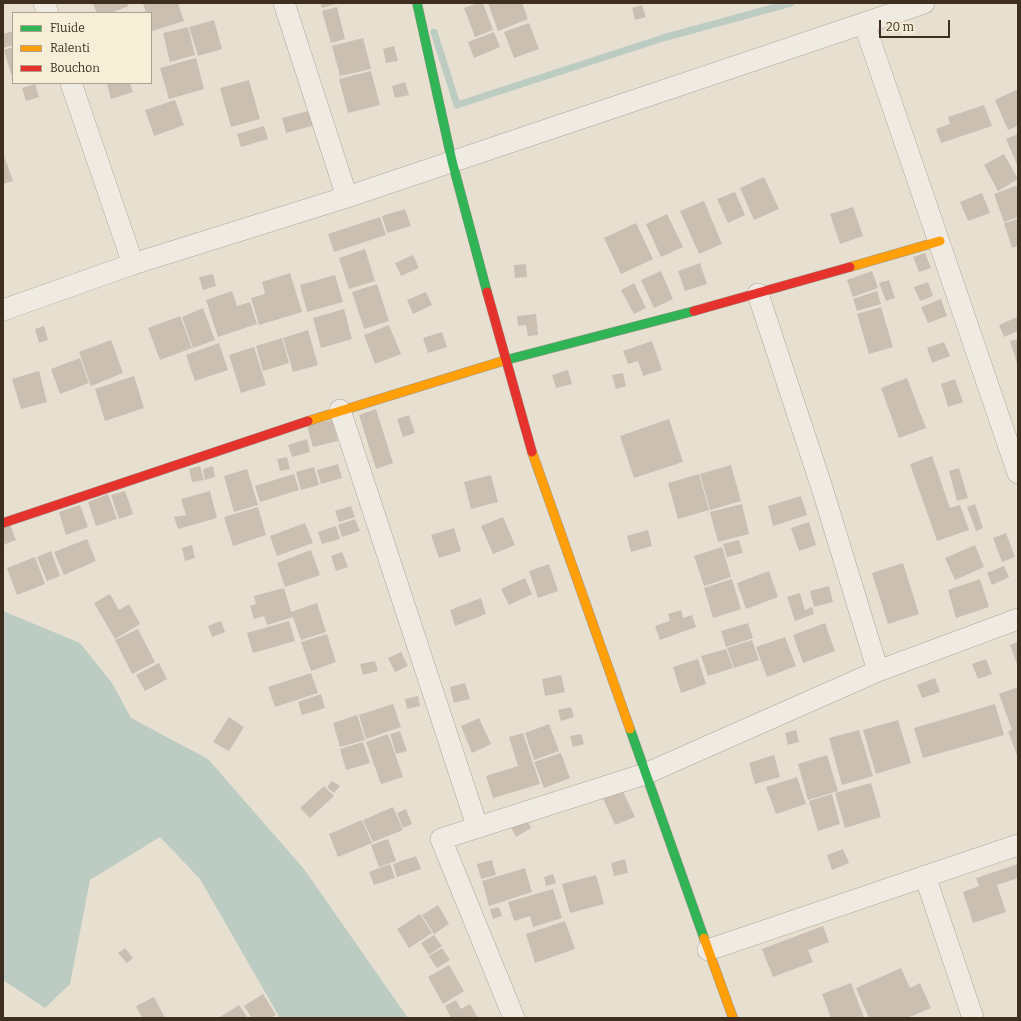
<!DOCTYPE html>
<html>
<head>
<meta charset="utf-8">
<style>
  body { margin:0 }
  #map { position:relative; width:1021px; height:1021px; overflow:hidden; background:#e7e0d1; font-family:Bitter,serif }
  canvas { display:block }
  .frame { position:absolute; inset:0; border:4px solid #3d2e20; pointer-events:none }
  .legend { position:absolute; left:12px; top:12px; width:140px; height:72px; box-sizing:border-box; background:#f7eed8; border:1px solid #ada18e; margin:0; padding:5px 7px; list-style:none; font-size:12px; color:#3d2e20 }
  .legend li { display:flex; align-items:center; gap:8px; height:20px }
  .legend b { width:20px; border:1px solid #ada18e }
  .scale { position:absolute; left:879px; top:20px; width:71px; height:18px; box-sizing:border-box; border:2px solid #3d2e20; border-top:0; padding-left:5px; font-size:12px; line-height:14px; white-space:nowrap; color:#3d2e20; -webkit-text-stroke:3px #f7eed8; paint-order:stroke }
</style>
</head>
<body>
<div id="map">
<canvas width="1021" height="1021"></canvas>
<div class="frame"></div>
<ul class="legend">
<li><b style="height:5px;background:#30b455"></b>Fluide</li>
<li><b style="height:5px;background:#ff9f0a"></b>Ralenti</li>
<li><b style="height:5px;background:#e5322d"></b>Bouchon</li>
</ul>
<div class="scale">20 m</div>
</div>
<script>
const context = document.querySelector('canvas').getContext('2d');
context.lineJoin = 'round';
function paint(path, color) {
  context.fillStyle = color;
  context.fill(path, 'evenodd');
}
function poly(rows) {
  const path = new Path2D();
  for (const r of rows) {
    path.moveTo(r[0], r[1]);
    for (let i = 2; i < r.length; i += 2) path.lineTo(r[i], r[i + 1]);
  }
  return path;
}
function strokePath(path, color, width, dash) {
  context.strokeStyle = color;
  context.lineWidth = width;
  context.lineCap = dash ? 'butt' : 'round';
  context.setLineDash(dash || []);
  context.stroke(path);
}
paint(poly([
  [3,611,80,643,112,683,131,718,208,759,304,869,408,1018,280,1018,200,879,160,837,90,880,70,984,45,1008,3,980]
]), '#bcccc2');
strokePath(poly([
  [434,32,457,105,663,38,791,3]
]), '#bcccc2', 7);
paint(poly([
  [96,3,127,3,129,6,111,13,97,13,93,4],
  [147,3,178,3,184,21,152,31,151,13,146,13,143,4],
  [320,3,338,3,322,8],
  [478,3,483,3,493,30,475,37,464,8],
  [488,3,522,3,528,19,498,31],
  [642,5,646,17,635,20,632,8],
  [337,7,345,39,331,43,322,11],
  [214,20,222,49,198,56,189,27],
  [529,23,539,49,514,58,504,32],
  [188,27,195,55,170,62,163,33],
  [13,31,13,45,3,48,3,34],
  [494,32,500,47,474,58,468,42],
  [363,38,371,69,340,76,332,46],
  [394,46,398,61,386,63,383,49],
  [13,47,13,74,11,74,4,50],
  [196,58,204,89,169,99,160,68],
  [371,71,380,105,348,113,339,79],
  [249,80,260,119,231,127,220,88],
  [405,82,409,95,395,98,392,86],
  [112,83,130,83,133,92,111,99,107,84],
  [35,84,39,97,26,101,22,88],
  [1018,89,1018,126,1008,130,995,100],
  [175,100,184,125,154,136,145,110],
  [984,105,992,126,941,143,936,129,950,124,948,117],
  [312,110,316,125,286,133,282,118],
  [264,126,268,139,241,147,237,134],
  [1018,134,1018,167,1006,139],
  [3,153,13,181,3,184],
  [1004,154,1018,179,998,191,984,165],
  [764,177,779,209,754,220,740,188],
  [1018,185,1018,217,1004,222,994,194],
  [735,192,745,215,728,223,717,199],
  [982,193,990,213,968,221,960,202],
  [704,201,722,244,699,254,680,211],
  [853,207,863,236,840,244,830,214],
  [405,209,411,226,387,233,382,216],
  [667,214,683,247,661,257,646,224],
  [380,217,386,235,334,252,328,234],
  [1018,219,1018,246,1012,248,1004,223],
  [636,223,653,259,621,274,604,238],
  [365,249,375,281,349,289,339,258],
  [925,253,931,268,919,272,913,257],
  [413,255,419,268,401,276,395,263],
  [700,263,707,284,685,291,678,271],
  [526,264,527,277,515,278,514,265],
  [661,271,673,299,654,308,641,280],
  [872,271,878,288,853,297,847,280],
  [290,273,302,312,259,325,251,298,265,294,262,282],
  [213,274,216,286,203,290,199,277],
  [335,275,343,302,307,312,300,285],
  [889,280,895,298,886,301,879,283],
  [928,282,933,296,920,301,914,287],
  [634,283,646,308,634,314,621,290],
  [377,284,389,321,364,329,352,292],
  [232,291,237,306,250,302,257,324,218,337,206,300],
  [877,291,881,304,857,311,853,299],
  [426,292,432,305,413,314,407,300],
  [941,299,947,316,928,323,921,307],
  [881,307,893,347,869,354,857,314],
  [203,308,215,340,193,348,182,317],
  [344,309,352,339,321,348,313,318],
  [536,314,538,335,528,336,526,325,518,326,517,316],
  [180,316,192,348,160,360,148,328],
  [1017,317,1018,331,1004,337,999,325],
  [389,325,401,354,375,364,364,335],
  [44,326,48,340,39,343,35,329],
  [308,330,318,365,293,372,283,338],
  [442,332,447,347,428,353,423,338],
  [282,338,289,363,263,371,256,346],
  [1018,339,1018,366,1010,341],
  [111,340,123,373,91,386,79,352],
  [652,341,662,370,643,376,638,361,628,364,623,351],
  [944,342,950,356,932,363,927,348],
  [219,343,228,370,195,381,186,355],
  [254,347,266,385,241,393,229,355],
  [80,358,89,383,60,394,51,369],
  [568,370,572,384,556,388,552,375],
  [39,371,47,402,21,409,12,379],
  [623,373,626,386,616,389,612,375],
  [134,376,144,408,105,421,95,389],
  [907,378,926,428,899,438,881,388],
  [955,379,963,402,948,407,941,384],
  [376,409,393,463,376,469,359,415],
  [409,415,415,433,403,437,397,419],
  [669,419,683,462,634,478,620,436],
  [332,420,338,441,313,447,307,426],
  [307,439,310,452,292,457,288,445],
  [932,456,950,508,960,505,969,530,937,541,910,464],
  [287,457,290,469,280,471,277,459],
  [338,464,342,478,321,484,317,470],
  [731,465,741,501,710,510,700,474],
  [200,466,204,480,192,482,189,469],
  [213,466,215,477,205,480,203,469],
  [314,467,319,485,301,490,296,472],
  [959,468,968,498,957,501,949,471],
  [247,469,258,505,234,512,224,476],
  [294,474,299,490,260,502,255,486],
  [699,474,709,510,678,519,668,483],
  [491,475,498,502,471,509,464,482],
  [125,491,133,514,119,519,111,495],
  [210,491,217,518,178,529,174,517,186,515,181,499],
  [108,494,117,519,96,526,88,502],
  [801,496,807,515,773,526,768,506],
  [742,504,749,534,718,542,710,512],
  [975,504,983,528,976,531,967,507],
  [80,505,88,527,66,535,59,512],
  [351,506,355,517,339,522,335,511],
  [258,507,266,535,233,546,224,517],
  [503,517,515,545,493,554,481,526],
  [355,519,360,531,342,537,338,525],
  [809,522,816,545,799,551,791,528],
  [305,523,313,543,277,556,270,536],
  [10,524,16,540,3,545,3,527],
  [336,526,340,539,322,544,318,532],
  [454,528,461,551,439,558,431,535],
  [648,530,652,546,631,552,627,536],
  [1006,533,1015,557,1002,562,993,538],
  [87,539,96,561,64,575,54,552],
  [739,540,743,553,727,557,723,544],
  [192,545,195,558,185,561,182,548],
  [975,545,984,567,955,580,945,558],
  [722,547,731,577,704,586,694,556],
  [311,550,320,575,285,587,277,563],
  [51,551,60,576,47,581,37,557],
  [342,552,348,567,336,571,331,556],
  [35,557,45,584,17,595,7,568],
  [903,563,919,614,888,624,872,573],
  [549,564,558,591,538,598,529,571],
  [1004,566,1009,577,992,585,987,573],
  [769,571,778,597,746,609,737,583],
  [525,578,532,594,509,605,501,589],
  [732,579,741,609,713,618,704,588],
  [980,579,989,607,956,618,948,590],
  [829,586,833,602,814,607,810,591],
  [284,588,291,612,317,603,326,632,301,640,293,617,267,625,264,616,254,619,250,606,256,604,254,596],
  [800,593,805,610,812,607,814,614,795,621,787,597],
  [110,594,119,610,129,604,140,624,115,639,94,603],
  [481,598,486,614,455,626,450,610],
  [681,610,683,618,692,615,696,627,660,640,655,626,670,621,668,614],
  [221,621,225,632,212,637,208,626],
  [289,621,295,641,253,653,247,633],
  [748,623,753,638,726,647,721,631],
  [825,623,835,651,803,663,793,635],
  [138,629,155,662,132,674,115,640],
  [327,634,336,662,311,671,301,642],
  [785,637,796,666,767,677,756,647],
  [752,640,759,660,734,668,727,648],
  [1018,642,1018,667,1010,645],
  [726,649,733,668,708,676,701,656],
  [401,652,408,666,395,672,388,658],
  [698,659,706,684,681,693,673,667],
  [986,659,992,674,978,679,972,664],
  [375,661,378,671,363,675,360,664],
  [159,663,167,679,145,691,136,675],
  [311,673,318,693,275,707,268,687],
  [561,675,565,692,545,696,542,679],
  [935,678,940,692,922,698,917,685],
  [465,683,470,699,454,703,450,687],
  [1018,687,1018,758,1008,731,1012,730,999,694],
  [321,694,325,708,302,715,298,702],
  [418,696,420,706,407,709,405,699],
  [393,704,401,727,366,739,359,715],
  [995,704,1004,735,923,758,914,728],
  [571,707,574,717,561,721,558,710],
  [357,715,365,740,340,747,333,723],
  [229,717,244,727,229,751,213,742],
  [479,718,491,744,472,753,461,726],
  [898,720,911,763,876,774,863,730],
  [549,724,559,751,534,760,525,733],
  [796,730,799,742,788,745,785,733],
  [859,730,873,776,842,785,829,738],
  [400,731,407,751,396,754,390,734],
  [523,733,540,784,493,798,486,776,518,766,509,737],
  [388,734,403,777,381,784,366,742],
  [581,734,584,744,573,747,570,736],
  [363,742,370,763,346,770,340,749],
  [561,753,570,778,544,788,534,762],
  [774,755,780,777,755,784,749,763],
  [827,755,838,791,808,800,798,764],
  [797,777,806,804,776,814,766,787],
  [332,781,340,786,334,793,327,787],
  [871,783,881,817,845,828,835,793],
  [324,786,334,796,310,818,300,808],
  [621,787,635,817,615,825,602,796],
  [832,794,840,824,818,831,809,801],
  [393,807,403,830,373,842,363,820],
  [406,809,412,824,403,828,397,813],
  [526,818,531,828,516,837,511,827],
  [362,820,372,843,338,857,329,834],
  [388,839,396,861,379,867,371,845],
  [843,849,849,863,832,870,827,855],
  [416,856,421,869,397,877,393,864],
  [625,859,628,873,614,876,611,863],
  [492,860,496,875,481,879,477,864],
  [390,864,395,878,374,885,369,872],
  [1018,864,1018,878,997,885,1006,912,973,923,963,892,979,886,976,878],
  [525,868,532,892,489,906,482,881],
  [553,874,556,883,546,886,544,877],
  [596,875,604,904,570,913,562,884],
  [553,889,562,918,533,927,530,916,514,921,508,902],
  [438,905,449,924,434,934,422,915],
  [499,907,502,916,493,919,490,909],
  [420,914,432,933,409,948,397,929],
  [565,921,575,949,535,963,526,934],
  [823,926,829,942,808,950,813,962,773,977,762,949],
  [434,935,442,946,429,955,421,943],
  [125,948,133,958,127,963,118,953],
  [442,948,450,960,437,968,429,956],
  [449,965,464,991,443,1004,428,977],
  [901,968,910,988,920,983,931,1008,907,1018,869,1018,856,988],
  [851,983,864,1018,831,1018,822,994],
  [263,994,276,1015,271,1018,252,1018,244,1006],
  [154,997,165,1018,142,1018,136,1006],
  [456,1000,461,1009,470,1004,478,1018,451,1018,445,1006],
  [239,1005,248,1018,221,1018,220,1017]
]), '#cbbfb2');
const street = poly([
  [44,3,48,13],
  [284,3,347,197],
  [864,23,1018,473],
  [71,83,133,264],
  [758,294,822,488,878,671],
  [3,310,133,264,347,197,924,3],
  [340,410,477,826],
  [925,876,973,1018],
  [708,950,1018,845],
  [514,1018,441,839,645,774,878,671,1018,619]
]);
const fast = poly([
  [417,3,452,161,487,292],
  [506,360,694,311],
  [630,729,704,938]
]);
const slow = poly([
  [850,267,940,241],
  [308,421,506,360],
  [532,452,630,729],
  [704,938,733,1018]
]);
const jam = poly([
  [487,292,532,452],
  [694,311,850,267],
  [3,523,308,421]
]);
strokePath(street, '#ada599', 22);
strokePath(fast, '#9c958a', 10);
strokePath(slow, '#9c958a', 10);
strokePath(jam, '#9c958a', 10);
strokePath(street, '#efebe3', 21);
strokePath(fast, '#30b455', 9);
strokePath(slow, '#ff9f0a', 9);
strokePath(jam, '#e5322d', 9);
</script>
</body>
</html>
